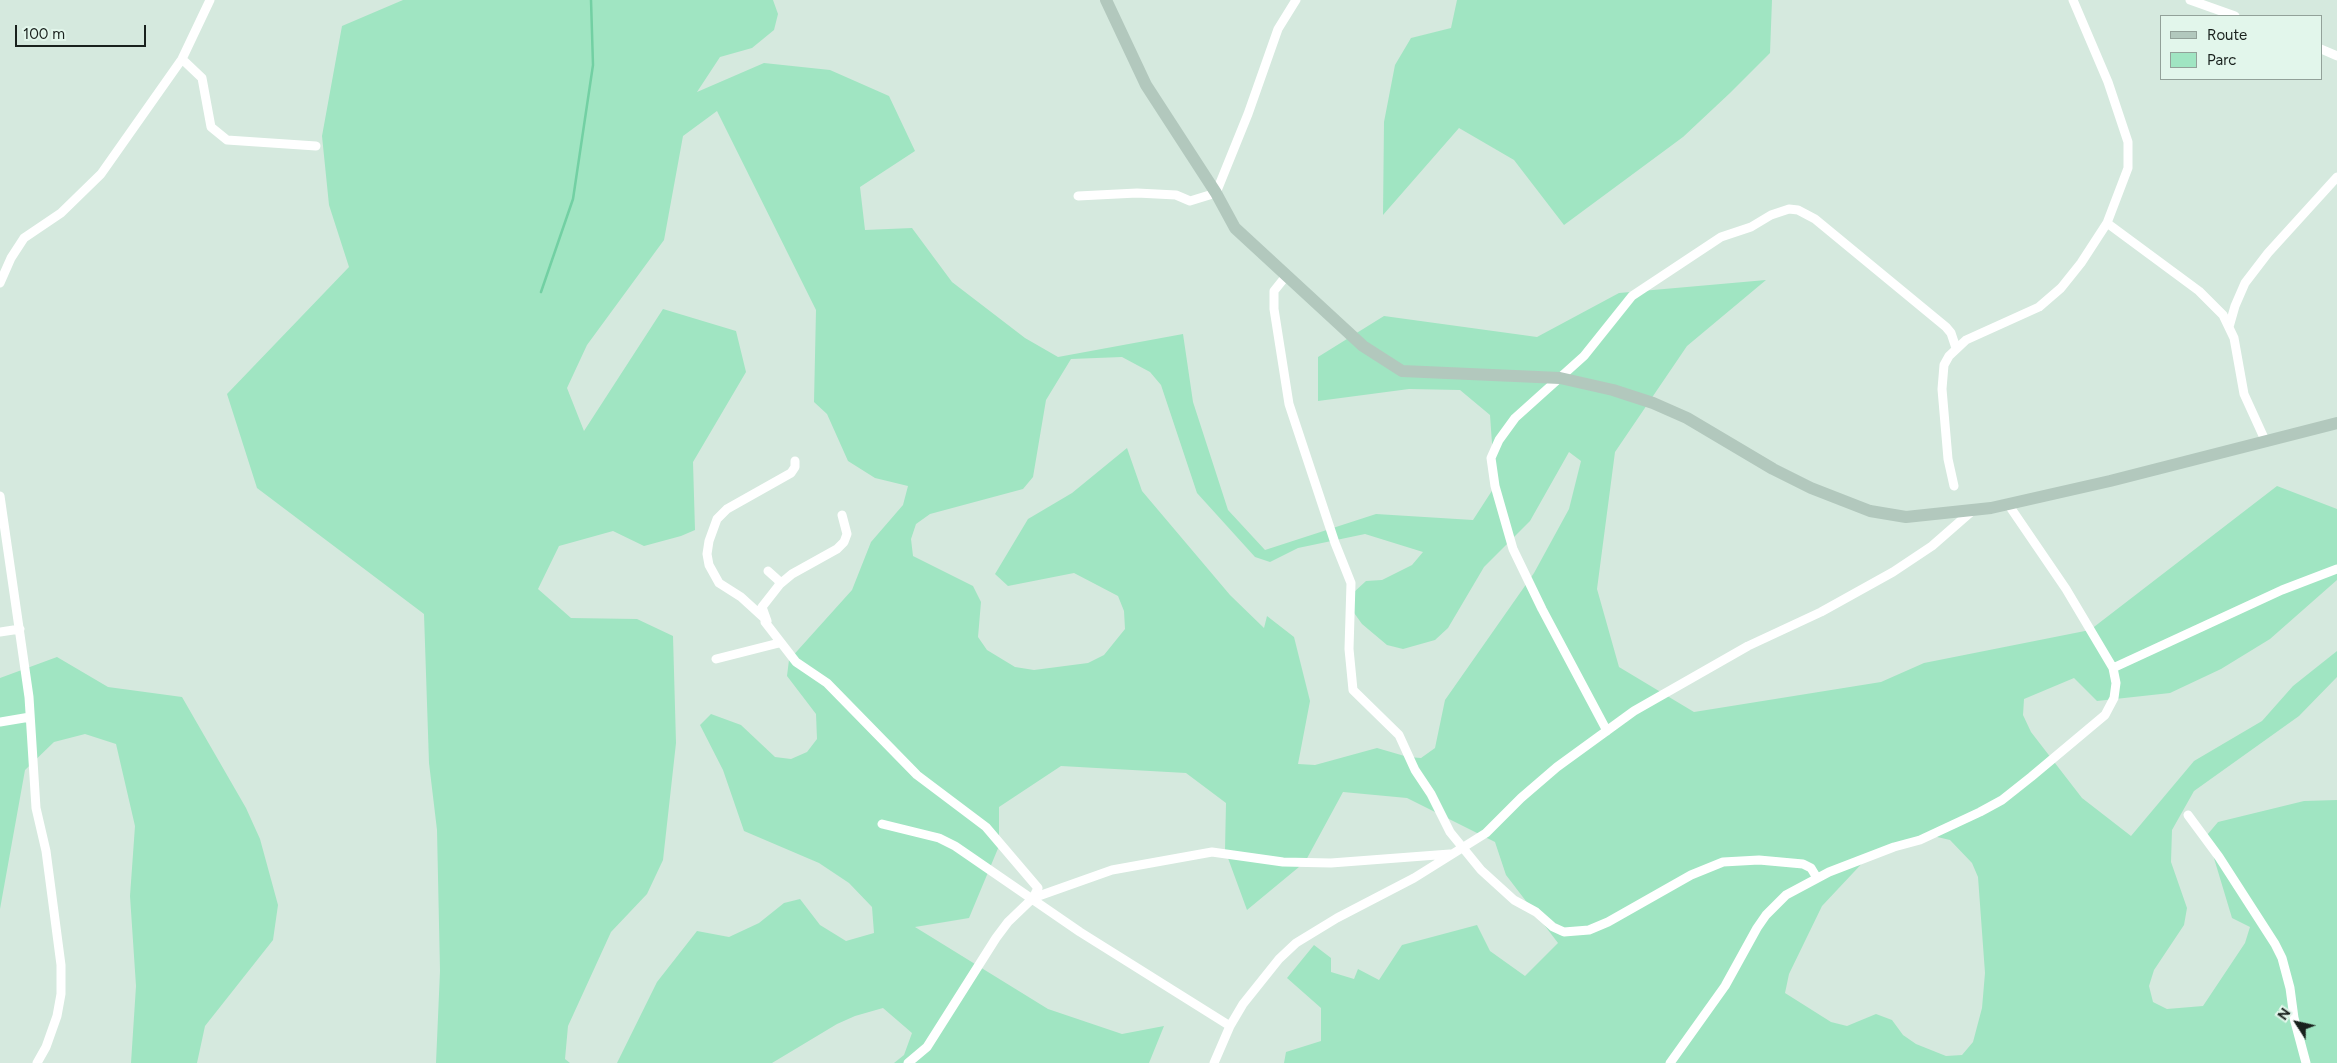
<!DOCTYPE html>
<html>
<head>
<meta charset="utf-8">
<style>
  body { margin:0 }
  #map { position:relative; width:2337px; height:1063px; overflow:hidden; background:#d5e9de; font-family:Figtree,sans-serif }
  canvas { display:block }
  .legend { position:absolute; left:2160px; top:15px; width:162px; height:65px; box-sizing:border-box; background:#e2f6eb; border:1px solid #92a199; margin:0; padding:6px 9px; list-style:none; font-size:15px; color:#19211d }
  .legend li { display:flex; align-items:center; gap:10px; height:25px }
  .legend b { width:25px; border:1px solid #92a199 }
  .north { position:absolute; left:2272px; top:998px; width:50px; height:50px; -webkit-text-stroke:4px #e2f6eb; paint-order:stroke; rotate:305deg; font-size:14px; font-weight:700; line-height:20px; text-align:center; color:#19211d }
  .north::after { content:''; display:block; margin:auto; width:18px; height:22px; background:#19211d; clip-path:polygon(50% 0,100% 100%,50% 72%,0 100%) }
  .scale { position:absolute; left:15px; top:25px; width:131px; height:22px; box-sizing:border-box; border:2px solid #19211d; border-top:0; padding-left:6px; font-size:15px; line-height:18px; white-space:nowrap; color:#19211d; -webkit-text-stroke:4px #e2f6eb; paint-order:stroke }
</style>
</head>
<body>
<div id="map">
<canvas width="2337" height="1063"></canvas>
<ul class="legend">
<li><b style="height:6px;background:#b2c8bd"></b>Route</li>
<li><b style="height:14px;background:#a0e5c2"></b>Parc</li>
</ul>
<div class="north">N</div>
<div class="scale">100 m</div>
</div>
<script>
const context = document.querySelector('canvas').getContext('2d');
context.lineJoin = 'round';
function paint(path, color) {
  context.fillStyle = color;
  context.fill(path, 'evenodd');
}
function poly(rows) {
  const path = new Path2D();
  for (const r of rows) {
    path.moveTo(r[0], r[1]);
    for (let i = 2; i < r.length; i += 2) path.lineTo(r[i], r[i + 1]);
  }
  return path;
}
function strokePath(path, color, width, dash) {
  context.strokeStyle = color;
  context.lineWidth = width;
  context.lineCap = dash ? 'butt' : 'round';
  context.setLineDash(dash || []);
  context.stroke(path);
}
paint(poly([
  [403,0,773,0,778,14,774,30,752,48,720,57,697,92,764,63,830,70,889,96,915,151,860,187,865,230,912,228,952,282,1025,338,1058,357,1183,334,1193,402,1228,510,1265,550,1376,514,1473,520,1495,486,1490,415,1460,390,1409,389,1318,401,1318,357,1384,316,1537,337,1619,293,1766,280,1687,346,1615,452,1597,589,1619,667,1694,712,1881,682,1924,663,2090,630,2277,486,2337,509,2337,580,2270,639,2221,669,2170,693,2097,701,2074,678,2024,699,2023,715,2031,732,2082,798,2131,836,2194,761,2262,721,2293,686,2337,651,2337,677,2299,716,2194,791,2172,830,2171,862,2187,908,2184,925,2154,970,2149,986,2153,1002,2167,1009,2203,1006,2245,943,2250,927,2232,918,2207,835,2218,822,2304,801,2337,800,2337,1063,1284,1063,1286,1052,1321,1041,1321,1008,1287,978,1314,945,1331,958,1331,972,1354,979,1358,969,1379,980,1402,945,1477,925,1490,951,1525,976,1558,943,1506,875,1495,842,1407,798,1343,792,1305,862,1247,910,1225,850,1226,803,1186,773,1061,766,999,807,999,846,969,918,915,927,1048,1009,1122,1034,1164,1026,1149,1063,894,1063,904,1055,912,1033,883,1008,855,1016,837,1024,772,1063,617,1063,657,982,697,931,729,937,759,923,784,903,800,899,820,925,846,941,874,933,872,907,849,883,819,863,744,831,723,770,700,725,711,714,741,725,775,757,791,759,807,752,817,739,816,714,787,676,789,660,852,590,871,542,903,505,908,486,875,478,848,461,827,414,814,402,816,310,717,111,683,136,664,240,587,345,567,388,584,431,663,309,736,331,746,372,693,462,695,530,681,536,644,546,613,531,559,546,538,589,571,618,637,619,673,636,676,743,663,860,647,894,611,932,568,1026,565,1059,570,1063,436,1063,440,971,437,830,429,763,424,614,257,488,227,394,349,267,329,205,322,136,342,26],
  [1122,357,1150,372,1161,385,1197,493,1255,557,1270,562,1298,548,1365,534,1423,552,1412,565,1382,580,1366,581,1353,593,1352,610,1362,624,1387,645,1403,649,1435,640,1448,628,1484,567,1530,521,1569,452,1581,461,1569,509,1534,573,1445,700,1435,748,1421,758,1408,757,1377,748,1315,765,1298,764,1310,701,1294,637,1267,616,1264,628,1230,595,1142,491,1127,448,1072,493,1028,519,995,574,1008,586,1074,573,1118,596,1124,611,1125,629,1104,655,1088,663,1034,670,1015,667,987,650,978,637,981,602,973,586,913,556,911,539,916,524,930,514,1023,489,1033,477,1046,400,1071,359],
  [1933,836,1950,840,1972,863,1978,877,1985,973,1982,1008,1973,1042,1962,1055,1946,1056,1916,1044,1903,1035,1892,1020,1876,1014,1847,1026,1831,1022,1785,993,1789,974,1822,906,1868,857],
  [1457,0,1772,0,1770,53,1730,93,1683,137,1564,225,1514,160,1459,128,1383,215,1384,122,1395,65,1411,38,1451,28],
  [57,657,108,687,182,697,246,808,260,839,278,905,273,940,205,1026,197,1063,131,1063,136,986,130,896,135,826,116,744,85,734,54,742,25,770,0,909,0,678]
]), '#a0e5c2');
strokePath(poly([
  [541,292,573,199,593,65,591,0]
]), '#72d0a3', 2.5);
strokePath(poly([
  [2190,0,2235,16],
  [2321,49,2337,56],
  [182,59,202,78,211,127,227,140,316,146],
  [1078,196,1137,193,1176,195,1190,201,1216,193,1248,114,1278,29,1296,0],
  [2107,223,2199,291,2223,315,2234,338,2244,394,2265,440],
  [1286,276,1274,291,1274,309,1289,404,1335,543,1351,583,1349,649,1353,690,1399,735,1415,770,1431,794,1450,832,1481,870,1514,900,1536,912,1553,927,1564,932,1589,930,1608,922,1691,875,1723,862,1759,860,1803,864,1811,868,1817,878],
  [0,283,11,258,24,238,61,213,101,174,182,59,210,0],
  [2229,327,2235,306,2245,283,2268,253,2337,177],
  [1954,486,1948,459,1942,389,1944,365,1949,356,1966,340,2039,307,2061,288,2081,263,2107,223,2128,168,2128,142,2108,82,2073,0],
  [0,496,29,697,36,808,46,851,61,965,61,994,57,1016,46,1047,37,1063],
  [842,515,847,534,844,542,837,549,792,574,780,584,762,607,767,621,765,622,796,662,827,683,917,775,986,827,1038,888,1033,898,1008,922,996,938,927,1047,908,1063],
  [768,571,778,580,780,584],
  [764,618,741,597,719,583,709,565,707,554,709,541,717,519,727,509,791,473,795,467,795,461],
  [0,632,20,629],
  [716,659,779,643],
  [2113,668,2282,590,2337,569],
  [0,722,30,717],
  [1607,731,1542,609,1513,549,1495,486,1491,458,1499,440,1515,418,1584,356,1632,296,1721,237,1751,227,1771,215,1789,209,1798,210,1815,219,1946,327,1951,333,1956,348],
  [2188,815,2219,857,2275,944,2282,958,2290,988,2294,1018,2306,1063],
  [882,824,939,838,955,846,1080,932,1230,1026],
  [1033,898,1112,870,1212,852,1283,862,1331,863,1450,854],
  [1214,1063,1230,1026,1243,1004,1279,959,1296,943,1337,918,1414,878,1486,833,1521,798,1557,767,1634,711,1748,646,1821,612,1893,572,1932,546,1972,511],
  [1670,1063,1725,986,1757,928,1766,915,1786,895,1829,872,1894,847,1920,840,1980,812,2002,800,2031,777,2105,715,2114,698,2116,683,2113,668,2066,589,2008,504]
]), '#fff', 9);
strokePath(poly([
  [1106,0,1146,85,1216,193,1235,228,1363,346,1402,371,1560,378,1613,390,1653,403,1687,418,1773,469,1811,488,1870,511,1906,517,1991,508,2110,481,2337,423]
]), '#b2c8bd', 12);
</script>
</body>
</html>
